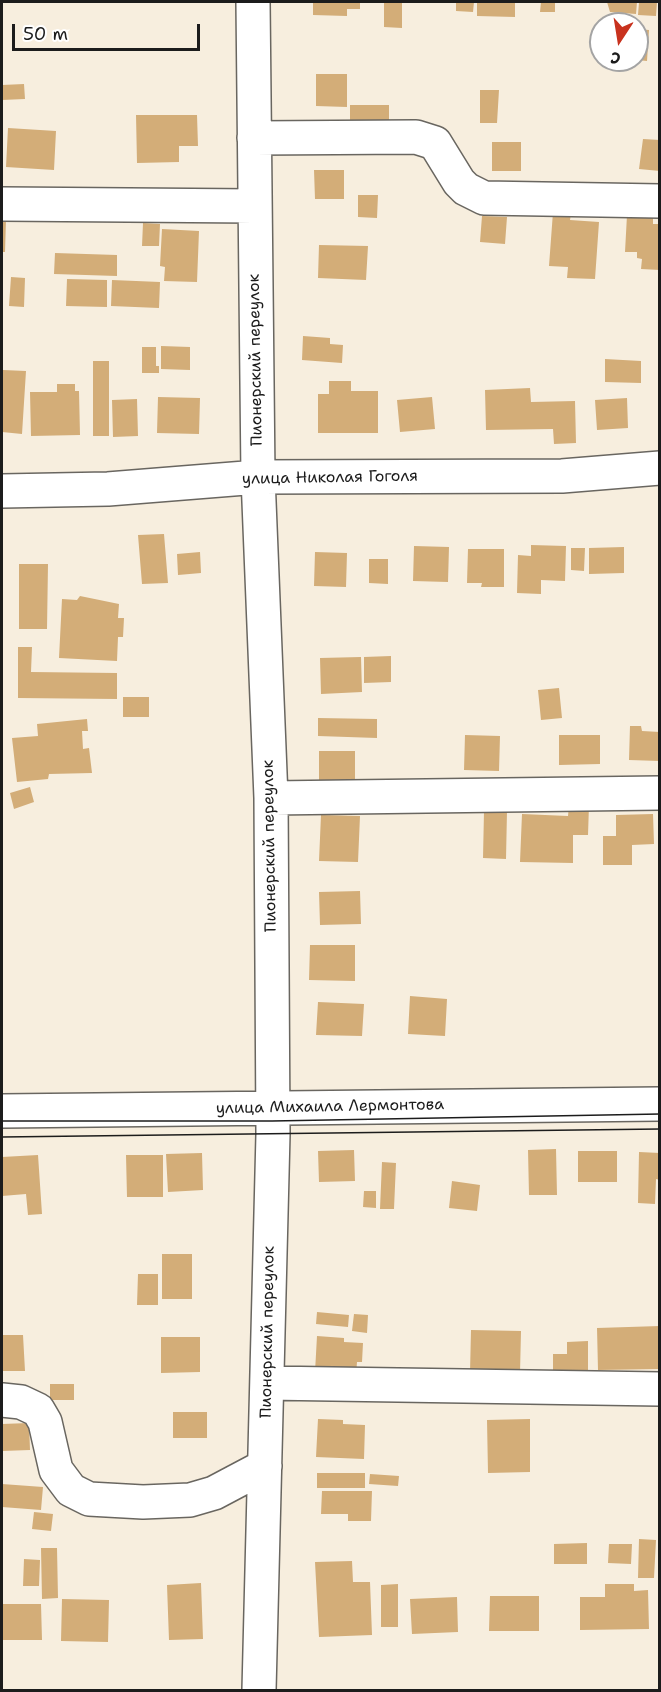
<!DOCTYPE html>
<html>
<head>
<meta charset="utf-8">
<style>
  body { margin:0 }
  #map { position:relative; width:661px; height:1692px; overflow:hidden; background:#f7eede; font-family:"Shantell Sans",sans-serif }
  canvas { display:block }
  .frame { position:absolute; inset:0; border:3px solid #1c1c1c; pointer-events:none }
  .north { position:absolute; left:589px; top:12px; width:60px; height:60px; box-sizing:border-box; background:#fff; border:2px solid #a4a4a4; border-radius:50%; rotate:192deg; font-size:16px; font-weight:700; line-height:24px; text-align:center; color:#1c1c1c }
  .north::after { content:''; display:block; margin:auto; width:21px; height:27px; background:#c8321e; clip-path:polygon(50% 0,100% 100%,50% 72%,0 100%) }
  .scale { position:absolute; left:12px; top:24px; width:188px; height:27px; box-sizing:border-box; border:3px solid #1c1c1c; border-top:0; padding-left:8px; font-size:18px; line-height:21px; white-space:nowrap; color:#1c1c1c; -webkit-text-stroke:4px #fff; paint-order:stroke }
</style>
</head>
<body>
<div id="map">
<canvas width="661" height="1692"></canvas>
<div class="frame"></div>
<div class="north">С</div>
<div class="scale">50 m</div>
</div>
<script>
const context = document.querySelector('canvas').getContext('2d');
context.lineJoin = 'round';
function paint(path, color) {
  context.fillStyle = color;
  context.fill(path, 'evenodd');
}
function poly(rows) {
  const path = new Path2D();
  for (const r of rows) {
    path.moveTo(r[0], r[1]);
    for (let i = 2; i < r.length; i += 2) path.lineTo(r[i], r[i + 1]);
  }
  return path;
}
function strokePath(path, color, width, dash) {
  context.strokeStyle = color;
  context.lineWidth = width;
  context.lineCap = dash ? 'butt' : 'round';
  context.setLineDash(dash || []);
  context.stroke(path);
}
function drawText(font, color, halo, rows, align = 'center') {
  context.font = font + ' "Shantell Sans",sans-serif';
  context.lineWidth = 5;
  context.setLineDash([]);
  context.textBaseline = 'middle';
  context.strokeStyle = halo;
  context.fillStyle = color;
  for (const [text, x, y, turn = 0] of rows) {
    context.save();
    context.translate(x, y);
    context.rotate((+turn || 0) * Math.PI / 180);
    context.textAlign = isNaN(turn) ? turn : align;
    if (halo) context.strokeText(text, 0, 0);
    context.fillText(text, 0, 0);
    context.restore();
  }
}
paint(poly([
  [313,2,360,2,360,9,347,9,347,16,313,15],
  [384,2,402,2,402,28,384,27],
  [456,2,474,2,473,12,456,11],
  [477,2,515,2,515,17,477,16],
  [541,2,555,2,555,12,540,12],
  [607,2,637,2,636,14,610,12],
  [639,2,657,2,656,16,638,15],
  [637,29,649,30,647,61,637,60],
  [316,74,347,74,347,107,316,106],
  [24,84,25,99,2,100,2,85],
  [480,90,499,90,497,123,480,123],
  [350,105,389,105,389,124,350,124],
  [136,115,197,115,198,146,179,146,179,162,137,163],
  [8,128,56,131,54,170,6,167],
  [643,139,660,140,660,171,639,169],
  [492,142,521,142,521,171,492,171],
  [314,170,344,170,344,199,315,199],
  [358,195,378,195,377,218,358,217],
  [553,212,571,214,570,220,599,222,595,279,567,278,568,267,549,266],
  [627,215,653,217,653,224,660,224,660,270,641,269,642,259,637,258,637,252,625,252],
  [482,216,507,217,505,244,480,242],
  [2,220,6,220,5,252,2,252],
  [143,223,160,224,159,246,142,246],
  [162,229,199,231,197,282,164,281,165,267,160,266],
  [319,245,368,246,366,280,318,278],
  [55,253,117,255,117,276,54,274],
  [11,277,25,278,24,307,9,306],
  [67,279,107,280,107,307,66,306],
  [112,280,160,282,159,308,111,306],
  [303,336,330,338,330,344,343,345,342,363,302,360],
  [161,346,190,347,190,370,161,369],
  [142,347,156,347,156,366,159,366,159,373,142,373],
  [605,359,641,361,641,383,605,382],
  [93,361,109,361,109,436,93,436],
  [3,370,26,371,22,434,2,432],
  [329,381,351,381,351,391,378,391,378,433,318,433,318,394,329,394],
  [57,384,75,384,75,391,79,391,80,435,31,436,30,392,57,392],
  [530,388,531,402,575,401,576,443,554,444,553,429,486,430,485,390],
  [158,397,200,398,199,434,157,433],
  [432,397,435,429,400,432,397,400],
  [627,398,628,428,597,430,595,400],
  [137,399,138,436,113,437,112,400],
  [164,534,168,583,142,584,138,535],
  [531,545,566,546,565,581,541,580,541,594,517,593,518,555,531,556],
  [414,546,449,547,448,582,413,581],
  [624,547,624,573,589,574,589,548],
  [571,548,585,548,584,571,571,570],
  [468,549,504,549,504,587,481,587,482,583,467,583],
  [200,552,201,573,178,575,177,554],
  [315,552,347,553,346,587,314,586],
  [369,559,388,559,388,584,369,583],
  [19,564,48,564,47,629,19,629],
  [80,596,119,604,118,618,124,618,123,637,118,637,117,661,59,658,62,599,77,600],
  [18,647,32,647,31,672,117,673,117,699,18,698],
  [391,656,391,682,364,683,364,657],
  [361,657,362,692,321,694,320,658],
  [559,688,562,718,541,720,538,690],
  [123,697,149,697,149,717,123,717],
  [318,718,377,719,377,738,318,736],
  [87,719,88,731,82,731,83,749,89,748,92,773,49,774,48,779,17,782,12,738,38,736,37,724],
  [630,726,641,726,642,731,660,732,660,761,629,760],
  [465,735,500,736,499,771,464,770],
  [559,735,600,735,600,764,559,765],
  [319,751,355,751,355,780,319,780],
  [30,787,34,802,14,809,10,793],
  [569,805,589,805,588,835,573,835,573,863,520,862,522,814,568,816],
  [484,811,507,811,506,859,483,858],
  [653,814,654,844,632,845,632,865,603,865,603,836,616,836,616,815],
  [321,815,360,816,358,862,319,861],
  [360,891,361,924,320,925,319,892],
  [310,945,355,945,355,981,309,980],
  [410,996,447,999,445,1036,408,1034],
  [318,1002,364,1004,362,1036,316,1035],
  [556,1149,557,1195,529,1195,528,1150],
  [354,1150,355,1181,319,1182,318,1151],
  [578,1151,617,1151,617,1182,578,1182],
  [639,1152,660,1153,660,1180,656,1179,655,1204,638,1203],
  [202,1153,203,1190,168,1192,166,1154],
  [38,1155,42,1214,28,1215,26,1194,2,1196,2,1157],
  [126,1155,163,1155,163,1197,127,1197],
  [382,1162,396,1163,394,1209,380,1209],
  [452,1181,480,1185,477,1211,449,1208],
  [364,1191,376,1191,376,1208,363,1207],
  [162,1254,192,1254,192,1299,162,1299],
  [138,1274,158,1274,158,1305,137,1305],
  [317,1312,349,1315,348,1327,316,1324],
  [354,1314,368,1315,367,1333,352,1331],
  [660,1326,660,1369,598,1370,597,1328],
  [471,1330,521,1331,520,1373,470,1373],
  [2,1335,23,1335,25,1371,2,1371],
  [317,1336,344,1338,344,1342,363,1343,362,1362,357,1362,356,1375,315,1372],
  [161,1337,200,1337,200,1372,161,1373],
  [588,1341,588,1381,553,1382,553,1354,567,1354,567,1342],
  [50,1384,74,1384,74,1400,50,1400],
  [173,1412,207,1412,207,1438,173,1438],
  [318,1419,343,1420,343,1424,365,1425,364,1459,316,1457],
  [530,1419,530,1472,488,1473,487,1420],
  [29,1423,30,1450,2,1451,2,1424],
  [317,1473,365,1473,365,1488,317,1488],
  [370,1474,399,1476,398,1486,369,1484],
  [2,1484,43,1487,41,1510,2,1507],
  [322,1491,372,1491,371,1521,348,1521,348,1514,321,1514],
  [34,1512,53,1514,51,1531,32,1529],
  [639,1539,656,1540,654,1578,638,1578],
  [587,1543,587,1564,554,1564,554,1544],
  [609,1544,632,1544,631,1564,608,1563],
  [41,1548,57,1548,58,1598,42,1599],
  [24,1559,40,1560,39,1586,23,1586],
  [352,1561,353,1582,370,1582,372,1635,319,1637,315,1562],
  [201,1583,203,1639,169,1640,167,1585],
  [398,1584,398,1627,381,1627,381,1585],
  [605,1584,634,1584,634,1591,648,1590,649,1629,580,1630,580,1597,605,1597],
  [490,1596,539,1596,539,1631,489,1631],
  [457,1597,458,1632,412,1634,410,1599],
  [62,1599,109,1600,108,1642,61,1641],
  [2,1604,41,1604,42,1640,2,1640]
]), '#d3ad78');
const minor = poly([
  [253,2,258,477,271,798,273,1134,259,1690],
  [254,138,416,137,435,143,459,182,466,189,484,198,660,201],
  [2,204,254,206],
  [2,491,108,489,258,477,562,476,660,468],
  [271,798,660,793],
  [2,1111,660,1104],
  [267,1383,660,1389],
  [2,1400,21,1402,38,1410,45,1422,56,1470,71,1490,89,1499,143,1502,190,1500,214,1493,265,1466]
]);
strokePath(minor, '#696660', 36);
strokePath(minor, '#fff', 33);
strokePath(poly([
  [2,1121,272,1121,660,1114],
  [2,1137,660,1129]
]), '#1c1c1c', 1.5);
drawText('16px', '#1c1c1c', '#fff', [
  ["Пионерский переулок",256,360,-91],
  ["улица Николая Гоголя",330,478,-1],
  ["Пионерский переулок",270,846,-91],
  ["улица Михаила Лермонтова",330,1107,-1],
  ["Пионерский переулок",268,1332,-89]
]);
</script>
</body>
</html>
